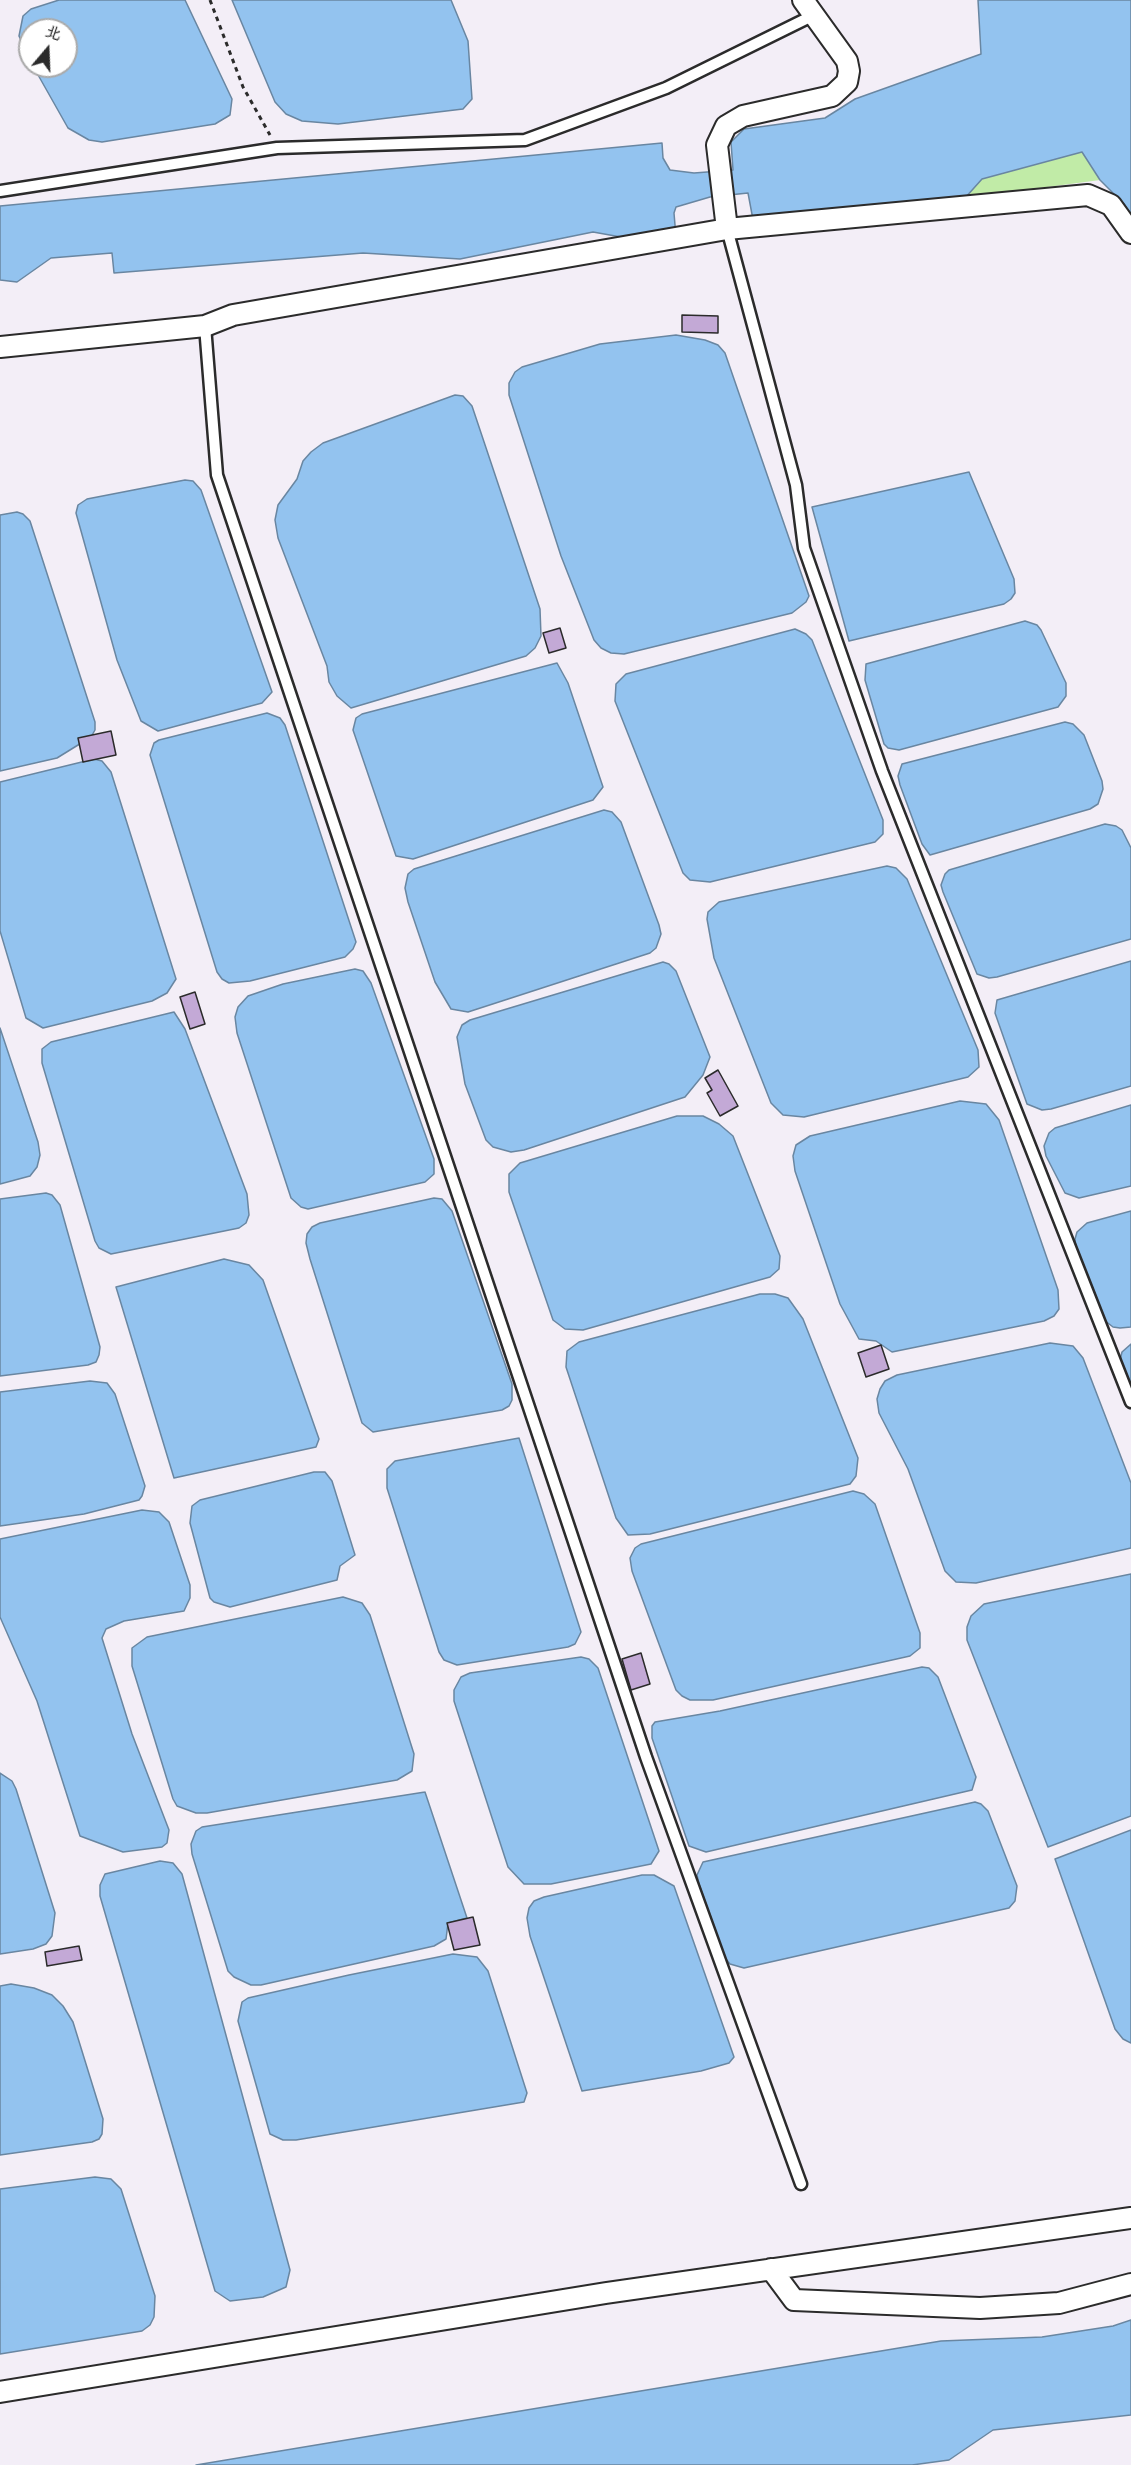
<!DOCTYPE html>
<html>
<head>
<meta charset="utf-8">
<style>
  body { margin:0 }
  #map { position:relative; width:1131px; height:2465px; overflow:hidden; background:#f3eef7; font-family:"Architects Daughter","LXGW WenKai TC",sans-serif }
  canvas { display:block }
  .north { position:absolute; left:18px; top:18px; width:60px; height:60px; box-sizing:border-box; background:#fff; border:2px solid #aaa; border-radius:50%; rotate:19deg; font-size:16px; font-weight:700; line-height:24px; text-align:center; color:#2b2b2b }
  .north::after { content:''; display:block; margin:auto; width:21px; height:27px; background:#2b2b2b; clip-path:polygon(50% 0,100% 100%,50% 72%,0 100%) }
</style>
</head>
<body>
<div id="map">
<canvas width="1131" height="2465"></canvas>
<div class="north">北</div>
</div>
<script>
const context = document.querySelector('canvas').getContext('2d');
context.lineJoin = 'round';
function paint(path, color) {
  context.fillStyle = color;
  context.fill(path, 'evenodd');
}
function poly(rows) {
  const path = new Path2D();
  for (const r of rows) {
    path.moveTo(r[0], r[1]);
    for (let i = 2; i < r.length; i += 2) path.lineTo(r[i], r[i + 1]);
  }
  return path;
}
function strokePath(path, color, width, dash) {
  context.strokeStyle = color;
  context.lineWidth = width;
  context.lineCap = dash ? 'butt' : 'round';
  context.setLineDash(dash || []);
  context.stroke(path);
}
paint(poly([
  [1082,152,1100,180,965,198,982,179]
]), '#c1eba7');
const water = poly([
  [59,0,185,0,232,99,230,115,215,124,102,142,89,140,68,128,33,66,66,66,66,30,30,30,30,61,19,36,23,16,31,9,59,0],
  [232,0,451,0,468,41,472,99,463,109,338,124,302,121,286,114,275,102,232,0],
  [978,0,1131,0,1131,215,1124,204,1100,180,1082,152,982,179,965,198,754,225,748,193,710,197,676,207,674,213,676,237,632,239,593,232,460,259,363,253,114,273,112,253,51,258,17,282,0,280,0,206,662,143,663,158,670,170,694,173,733,170,731,142,744,129,825,118,855,99,981,54,978,0],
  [676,335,705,340,718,345,725,353,809,596,806,602,792,613,624,654,611,653,601,648,594,640,561,556,509,395,509,383,515,372,522,367,600,344,676,335],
  [455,395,463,396,472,406,540,609,541,636,535,648,526,656,351,708,337,696,329,682,327,666,278,538,275,520,278,505,297,479,303,461,311,452,323,443,455,395],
  [969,472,1014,579,1015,593,1011,599,1004,604,849,641,812,507,969,472],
  [185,480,193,481,201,490,272,692,262,703,158,731,141,721,117,660,76,513,78,505,87,499,185,480],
  [17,512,23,514,30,521,95,722,95,730,91,737,57,758,0,771,0,515,17,512],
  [1025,621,1037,625,1041,630,1066,683,1066,696,1058,707,899,750,888,748,884,744,865,680,866,664,1025,621],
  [795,629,806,634,812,640,883,820,883,834,875,842,710,882,690,880,683,873,615,701,616,684,626,674,795,629],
  [557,663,568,683,603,787,593,800,413,859,396,856,353,730,356,718,362,714,557,663],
  [267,713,280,718,285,725,356,942,353,949,345,957,250,981,229,983,222,979,217,972,150,755,154,743,159,740,267,713],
  [1065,722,1073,724,1084,735,1102,781,1103,789,1098,804,1090,809,930,855,922,844,900,785,898,776,902,764,1065,722],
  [94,759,102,761,111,772,176,979,167,993,152,1001,43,1028,26,1018,0,931,0,782,94,759],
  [604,810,612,812,621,822,659,925,661,934,656,948,650,953,468,1012,451,1009,435,982,408,902,405,888,408,874,414,869,604,810],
  [1105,824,1116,826,1122,830,1131,848,1131,939,997,977,989,978,977,974,943,892,941,885,945,874,949,870,1105,824],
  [887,866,896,868,907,879,978,1050,979,1067,968,1077,804,1117,783,1115,771,1103,714,958,707,919,708,912,719,902,887,866],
  [1131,961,1131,1086,1051,1109,1042,1110,1027,1104,995,1013,997,1000,1131,961],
  [663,962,669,964,676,971,710,1057,703,1075,685,1097,524,1150,511,1152,493,1147,486,1140,465,1084,457,1037,462,1025,470,1020,663,962],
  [355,969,363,971,371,983,434,1159,434,1174,425,1182,308,1209,301,1207,291,1198,237,1033,235,1017,238,1007,248,996,283,984,355,969],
  [174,1012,185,1029,247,1194,249,1215,246,1223,239,1228,111,1254,99,1248,95,1241,42,1063,42,1049,51,1042,174,1012],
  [0,1028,38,1142,40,1155,37,1167,30,1176,0,1184,0,1028],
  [960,1101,986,1104,999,1120,1058,1290,1059,1309,1054,1316,1044,1321,892,1352,876,1341,859,1339,840,1304,795,1171,793,1156,796,1145,810,1136,960,1101],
  [1131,1105,1131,1186,1079,1198,1065,1193,1046,1156,1044,1146,1049,1133,1055,1128,1131,1105],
  [677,1116,703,1116,719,1124,733,1136,780,1256,779,1269,770,1277,583,1330,565,1329,553,1320,509,1192,509,1174,520,1163,677,1116],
  [46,1193,52,1195,60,1205,100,1347,99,1355,96,1362,88,1365,0,1376,0,1199,46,1193],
  [434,1198,442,1199,452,1211,512,1384,512,1400,509,1406,502,1410,373,1432,362,1423,310,1259,306,1243,307,1234,312,1227,320,1223,434,1198],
  [1131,1211,1131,1327,1120,1328,1113,1327,1104,1320,1076,1248,1075,1239,1077,1232,1087,1223,1131,1211],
  [224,1259,249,1265,263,1280,319,1439,316,1447,174,1478,116,1287,224,1259],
  [760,1294,775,1294,788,1298,803,1319,858,1458,856,1476,850,1484,650,1534,628,1535,616,1518,566,1367,567,1351,579,1342,760,1294],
  [1050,1343,1073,1346,1083,1358,1131,1483,1131,1548,976,1583,956,1582,945,1571,908,1469,879,1413,877,1399,880,1389,885,1381,897,1375,1050,1343],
  [1131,1344,1131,1390,1120,1360,1122,1352,1131,1344],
  [90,1381,107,1383,115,1394,145,1486,142,1496,139,1500,84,1514,0,1526,0,1392,90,1381],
  [519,1438,581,1632,575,1644,568,1647,457,1665,444,1660,439,1652,387,1488,387,1469,395,1461,519,1438],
  [314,1472,325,1472,332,1481,355,1555,340,1566,337,1580,230,1607,214,1602,210,1598,190,1523,192,1506,200,1500,314,1472],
  [853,1491,864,1494,875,1504,920,1633,920,1648,910,1656,713,1700,690,1700,682,1696,676,1690,632,1571,630,1558,635,1548,641,1544,853,1491],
  [142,1510,159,1512,169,1522,190,1585,190,1598,184,1611,124,1621,106,1629,102,1638,132,1734,169,1830,167,1843,162,1847,123,1852,80,1836,37,1701,0,1617,0,1539,142,1510],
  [1131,1574,1131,1816,1048,1847,967,1640,967,1627,971,1616,984,1604,1131,1574],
  [343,1597,362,1603,370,1615,414,1754,412,1771,397,1780,207,1813,196,1813,177,1806,173,1799,132,1666,132,1648,147,1637,343,1597],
  [581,1657,589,1659,598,1668,659,1851,651,1864,551,1884,524,1884,508,1867,454,1701,454,1690,461,1677,470,1673,581,1657],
  [922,1667,929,1668,938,1677,976,1777,972,1790,706,1852,689,1846,652,1738,652,1726,655,1722,720,1711,922,1667],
  [0,1773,12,1781,16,1789,55,1913,52,1936,46,1944,33,1949,0,1954,0,1773],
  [425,1792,467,1918,448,1923,446,1939,434,1946,261,1985,251,1985,234,1977,228,1971,192,1854,191,1844,196,1831,202,1827,425,1792],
  [975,1802,981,1804,988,1811,1017,1886,1015,1901,1009,1908,744,1968,730,1964,725,1958,699,1884,697,1875,703,1862,975,1802],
  [1131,1830,1131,2043,1123,2039,1115,2029,1055,1859,1131,1830],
  [160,1861,173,1863,182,1874,290,2270,286,2287,263,2297,230,2301,215,2291,100,1896,100,1885,105,1874,160,1861],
  [642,1875,654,1875,674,1886,734,2057,729,2063,701,2071,582,2091,530,1936,527,1918,529,1908,534,1901,544,1897,642,1875],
  [453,1954,477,1957,488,1971,527,2093,524,2102,296,2140,283,2140,270,2134,238,2021,242,2002,248,1998,349,1975,453,1954],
  [11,1984,34,1988,52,1995,63,2006,73,2022,103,2119,102,2134,99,2139,92,2142,0,2155,0,1986,11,1984],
  [95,2177,111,2179,121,2189,155,2296,154,2317,150,2325,142,2331,0,2354,0,2189,95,2177],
  [1131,2320,1131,2415,993,2430,949,2460,912,2465,196,2465,941,2341,1042,2337,1113,2326,1131,2320]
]);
paint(water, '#93c3ef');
strokePath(water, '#6986a1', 1.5);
const building = poly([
  [682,315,718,316,718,333,682,332,682,315],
  [560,628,566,648,549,653,543,633,560,628],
  [111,731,116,755,83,762,78,738,111,731],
  [195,992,205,1024,190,1029,180,997,195,992],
  [718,1070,738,1106,720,1116,707,1093,712,1090,705,1078,718,1070],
  [881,1345,889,1369,866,1377,858,1353,881,1345],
  [641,1653,650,1684,631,1690,622,1659,641,1653],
  [473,1917,480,1945,454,1950,447,1923,473,1917],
  [79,1946,82,1960,47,1966,45,1952,79,1946]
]);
paint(building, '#c3a9d6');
strokePath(building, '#2b2b2b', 1.5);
const lane = poly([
  [0,191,277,148,525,140,666,88,814,15],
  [726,225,796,485,804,548,882,771,1131,1402],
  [205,326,217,475,646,1757,801,2184]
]);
const street = poly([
  [803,0,847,61,849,71,847,82,832,96,743,116,726,126,717,145,727,229,1088,195,1111,205,1131,233],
  [0,347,205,326,233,315,727,229],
  [771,2269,794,2300,980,2308,1059,2303,1131,2284],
  [0,2392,606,2293,1131,2218]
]);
strokePath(lane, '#2b2b2b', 15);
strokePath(street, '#2b2b2b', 24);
strokePath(poly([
  [210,0,243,87,270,135]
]), '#2b2b2b', 3, [4.5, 4.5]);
strokePath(lane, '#fff', 10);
strokePath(street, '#fff', 20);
</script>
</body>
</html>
